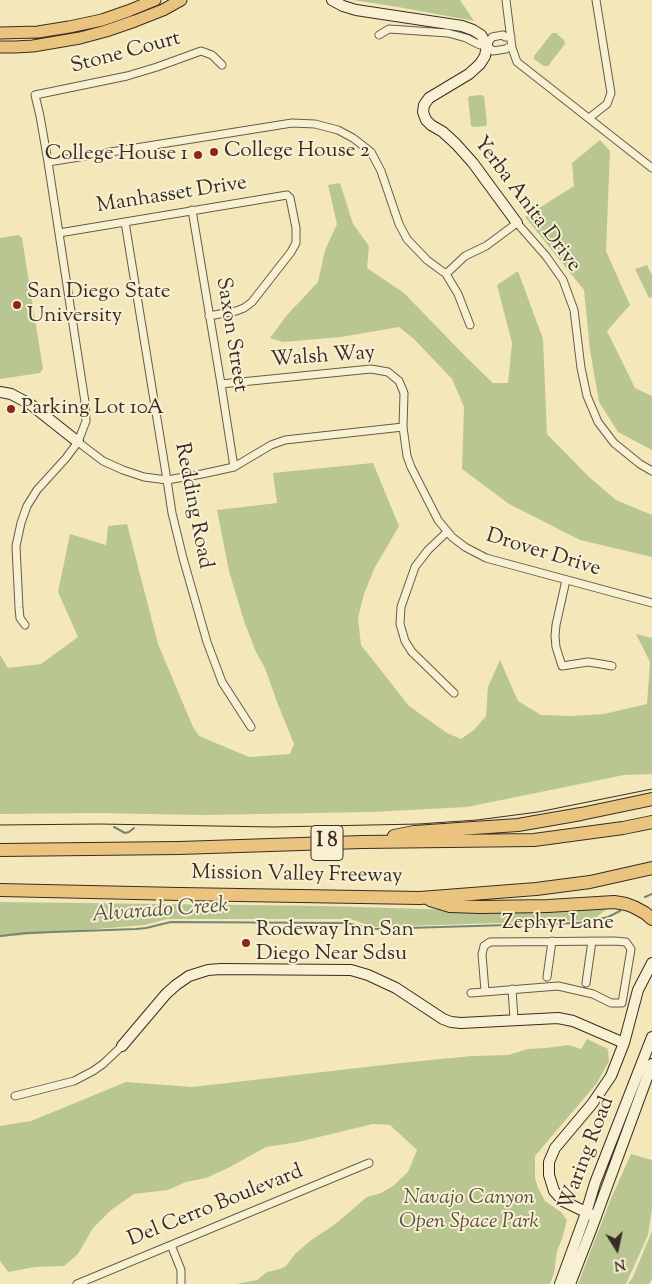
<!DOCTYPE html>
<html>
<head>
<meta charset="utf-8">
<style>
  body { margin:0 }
  #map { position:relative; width:652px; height:1284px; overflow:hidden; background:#f4e8bb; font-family:"Sorts Mill Goudy",serif }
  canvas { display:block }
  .north { position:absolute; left:592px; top:1224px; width:50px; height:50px; -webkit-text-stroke:4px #f8f0d3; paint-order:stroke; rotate:170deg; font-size:14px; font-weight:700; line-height:20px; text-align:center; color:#392c25 }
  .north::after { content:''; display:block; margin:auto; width:18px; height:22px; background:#392c25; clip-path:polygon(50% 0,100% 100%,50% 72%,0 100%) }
</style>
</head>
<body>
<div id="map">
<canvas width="652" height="1284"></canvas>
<div class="north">N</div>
</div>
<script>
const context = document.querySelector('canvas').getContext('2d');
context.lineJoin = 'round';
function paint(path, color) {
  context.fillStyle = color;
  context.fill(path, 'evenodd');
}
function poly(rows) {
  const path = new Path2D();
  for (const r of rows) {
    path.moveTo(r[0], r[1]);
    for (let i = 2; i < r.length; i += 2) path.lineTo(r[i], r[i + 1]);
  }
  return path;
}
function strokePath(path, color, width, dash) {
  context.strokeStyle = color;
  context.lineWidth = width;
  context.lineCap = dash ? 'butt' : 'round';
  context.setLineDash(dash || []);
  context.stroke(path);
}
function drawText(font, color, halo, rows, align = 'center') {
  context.font = font + ' "Sorts Mill Goudy",serif';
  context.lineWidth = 4;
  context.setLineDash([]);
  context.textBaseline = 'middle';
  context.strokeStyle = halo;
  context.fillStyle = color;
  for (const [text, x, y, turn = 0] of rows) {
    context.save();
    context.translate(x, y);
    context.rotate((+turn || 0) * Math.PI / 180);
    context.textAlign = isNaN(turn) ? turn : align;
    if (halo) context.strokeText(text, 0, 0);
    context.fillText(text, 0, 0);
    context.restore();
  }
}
paint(poly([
  [353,0,460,0,474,21,398,7],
  [552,33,556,33,564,40,565,44,548,66,544,66,534,59,534,56],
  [481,95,484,96,487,124,486,126,474,127,471,126,468,98,470,96],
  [600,140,610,151,606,251,630,305,607,331,635,388,652,396,652,450,618,432,599,402,590,350,584,290,525,217,574,186,572,163],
  [340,183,353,224,369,246,367,268,404,293,467,358,493,383,508,383,512,343,497,285,518,271,543,339,547,434,589,477,616,500,652,515,652,557,580,540,509,504,462,469,464,407,452,379,414,339,399,327,341,337,283,342,270,338,287,315,318,282,325,250,337,224,328,185],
  [18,235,22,238,43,369,40,373,0,379,0,238],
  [647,265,652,275,652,297,649,298,635,269],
  [373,463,399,526,374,569,364,594,358,618,361,645,409,706,447,733,461,739,474,730,486,716,488,687,500,660,518,701,541,715,571,716,604,714,647,704,650,662,636,634,652,638,652,774,624,775,467,807,372,812,202,815,97,813,0,814,0,655,8,668,41,664,78,637,58,592,70,534,106,545,108,526,127,524,158,644,193,727,199,736,249,757,290,754,294,744,277,702,265,668,256,652,244,621,229,571,217,510,277,503,273,473],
  [0,902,323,906,492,911,609,907,593,920,374,927,350,919,167,919,145,925,0,937],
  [587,1039,608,1049,609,1061,597,1083,535,1156,535,1178,538,1188,545,1201,561,1212,567,1220,562,1239,557,1251,554,1273,550,1284,236,1284,257,1280,267,1272,280,1269,286,1266,295,1254,310,1241,334,1225,367,1197,381,1193,393,1186,408,1172,417,1150,390,1125,373,1124,298,1142,266,1147,230,1167,206,1178,186,1182,168,1190,134,1194,111,1210,93,1228,78,1254,64,1266,35,1267,8,1272,0,1261,0,1126,31,1121,126,1082,192,1087,401,1063,472,1056,508,1055,528,1049,546,1048,568,1045,581,1049],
  [631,1154,652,1160,652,1209,648,1235,626,1284,578,1284,610,1201],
  [652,1231,652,1279,649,1284,628,1284,633,1277]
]), '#bac691');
strokePath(poly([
  [114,827,125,833,129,832,134,828],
  [645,897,652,894],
  [0,936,26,933,136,929,146,928,171,922,346,923,374,929,576,923,587,922,608,917,620,911]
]), '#748579', 2);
const street = poly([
  [506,0,512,48,517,62,652,168],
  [379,35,389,29,448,33,466,38,480,45,487,45],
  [487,45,492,37,503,35,505,37,511,37],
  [487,45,493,51,506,49,507,48],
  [589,118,607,104,611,93,596,0],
  [48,162,292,123,315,124,338,130,353,138,371,152,381,171,399,224,407,239,427,260,446,274,458,294,470,325],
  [192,210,221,384,234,467],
  [125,222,167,480,172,513,183,558,207,642,222,682,251,727],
  [59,233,287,195,290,198,296,228,296,243,291,252,252,302,244,308,236,311,209,316],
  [446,274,465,256,486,246,517,223,546,256,563,280,574,310,581,368,587,396,598,422,614,443,640,464,652,471],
  [221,384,371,369,388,372,399,381,404,393,403,427,407,456,411,467,438,520,452,537,465,547,486,558,652,603],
  [78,442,103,461,123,470,144,477,167,480,202,474,234,467,271,445,285,440,403,427],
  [447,532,428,550,415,567,401,607,400,624,405,641,412,652,454,693],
  [566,580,556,625,555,636,556,647,562,666,588,662,601,664,612,666],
  [25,625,20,618,19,608,16,546,21,523,27,506,37,490,66,458,78,442,86,421,85,402,48,162,40,116,35,95,127,76,157,67,201,51,212,55,222,65],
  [547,977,552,941],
  [586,983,592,941],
  [512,989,514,1019],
  [471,993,558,986,593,994,611,1003,622,1003,631,949,626,942,614,941,490,942,484,946,482,954,485,991],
  [15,1096,74,1081,93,1071,103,1064,122,1046],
  [171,1245,181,1270,181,1284],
  [77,1284,369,1163]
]);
const secondary = poly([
  [332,0,343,6,356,10,462,26,473,30,481,35,487,45,485,56,480,64,469,74,429,98,424,105,423,112,426,120,431,125,443,132,456,144,473,163,517,223],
  [0,392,11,394,30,404,78,442],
  [122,1046,166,994,176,985,189,976,208,970,221,969,351,970,368,975,396,988,443,1019,451,1022,461,1023,558,1018,573,1021,624,1043],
  [596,1217,563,1201,554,1191,549,1175,549,1162,555,1148,592,1104,611,1076,624,1043,638,990,652,963],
  [560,1284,586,1213,595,1183,652,1037],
  [570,1284,591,1230,652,1064]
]);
const primary = poly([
  [0,33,38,32,69,27,102,20,128,11,155,0],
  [0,47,15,47,33,46,80,38,106,31,135,21,163,10,181,0]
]);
const highway = poly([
  [394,836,414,832,518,825,581,814,652,799],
  [0,850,179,848,362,842,534,840,623,828,652,822],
  [0,890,180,894,420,898,536,889,590,882,652,868],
  [430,900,450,906,480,907,548,906,614,902,626,904,634,907,645,913,652,919]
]);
strokePath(street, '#685b4a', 9);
strokePath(secondary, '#392c25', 12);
strokePath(primary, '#392c25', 13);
strokePath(highway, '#392c25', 14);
strokePath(street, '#f8f0d3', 7);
strokePath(secondary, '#f8f0d3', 10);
strokePath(primary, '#eac47e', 11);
strokePath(highway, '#eac47e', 12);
strokePath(poly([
  [0,825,99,824,273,827,419,824,477,820,538,812,652,789]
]), '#392c25', 1);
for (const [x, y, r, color] of [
  [214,152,5,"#8f2418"],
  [198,155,5,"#8f2418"],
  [17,305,5,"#8f2418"],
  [11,409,5,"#8f2418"],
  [246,943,5,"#8f2418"]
]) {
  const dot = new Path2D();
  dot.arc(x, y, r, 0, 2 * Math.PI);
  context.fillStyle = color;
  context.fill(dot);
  strokePath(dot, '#f8f0d3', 2);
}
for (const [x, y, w] of [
  [327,843,32]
]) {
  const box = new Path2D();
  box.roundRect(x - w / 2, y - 17.5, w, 35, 4);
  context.fillStyle = '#f8f0d3';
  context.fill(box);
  strokePath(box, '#392c25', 1);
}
drawText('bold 20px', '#392c25', null, [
  ["I 8",327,843]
]);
drawText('21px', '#392c25', '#f8f0d3', [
  ["Stone Court",126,54,-15],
  ["Manhasset Drive",172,196,-9],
  ["Yerba Anita Drive",526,205,53],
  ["Saxon Street",230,335,81],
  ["Walsh Way",323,358,-4],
  ["Redding Road",192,506,79],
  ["Drover Drive",543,554,17],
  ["Mission Valley Freeway",297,876,1],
  ["Zephyr Lane",558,924],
  ["Waring Road",588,1154,-69],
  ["Del Cerro Boulevard",216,1207,-22]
]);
drawText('21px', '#392c25', '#f8f0d3', [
  ["College House 2",224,152],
  ["College House 1",188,155,"right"],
  ["San Diego State",27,293],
  ["University",27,317],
  ["Parking Lot 10A",21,409],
  ["Rodeway Inn San",256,931],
  ["Diego Near Sdsu",256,955]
], 'left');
drawText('italic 21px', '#595240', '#f8f0d3', [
  ["Navajo Canyon",469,1199],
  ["Open Space Park",469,1223]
]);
drawText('italic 22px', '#525148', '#f8f0d3', [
  ["Alvarado Creek",160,912,-4]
]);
</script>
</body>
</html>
